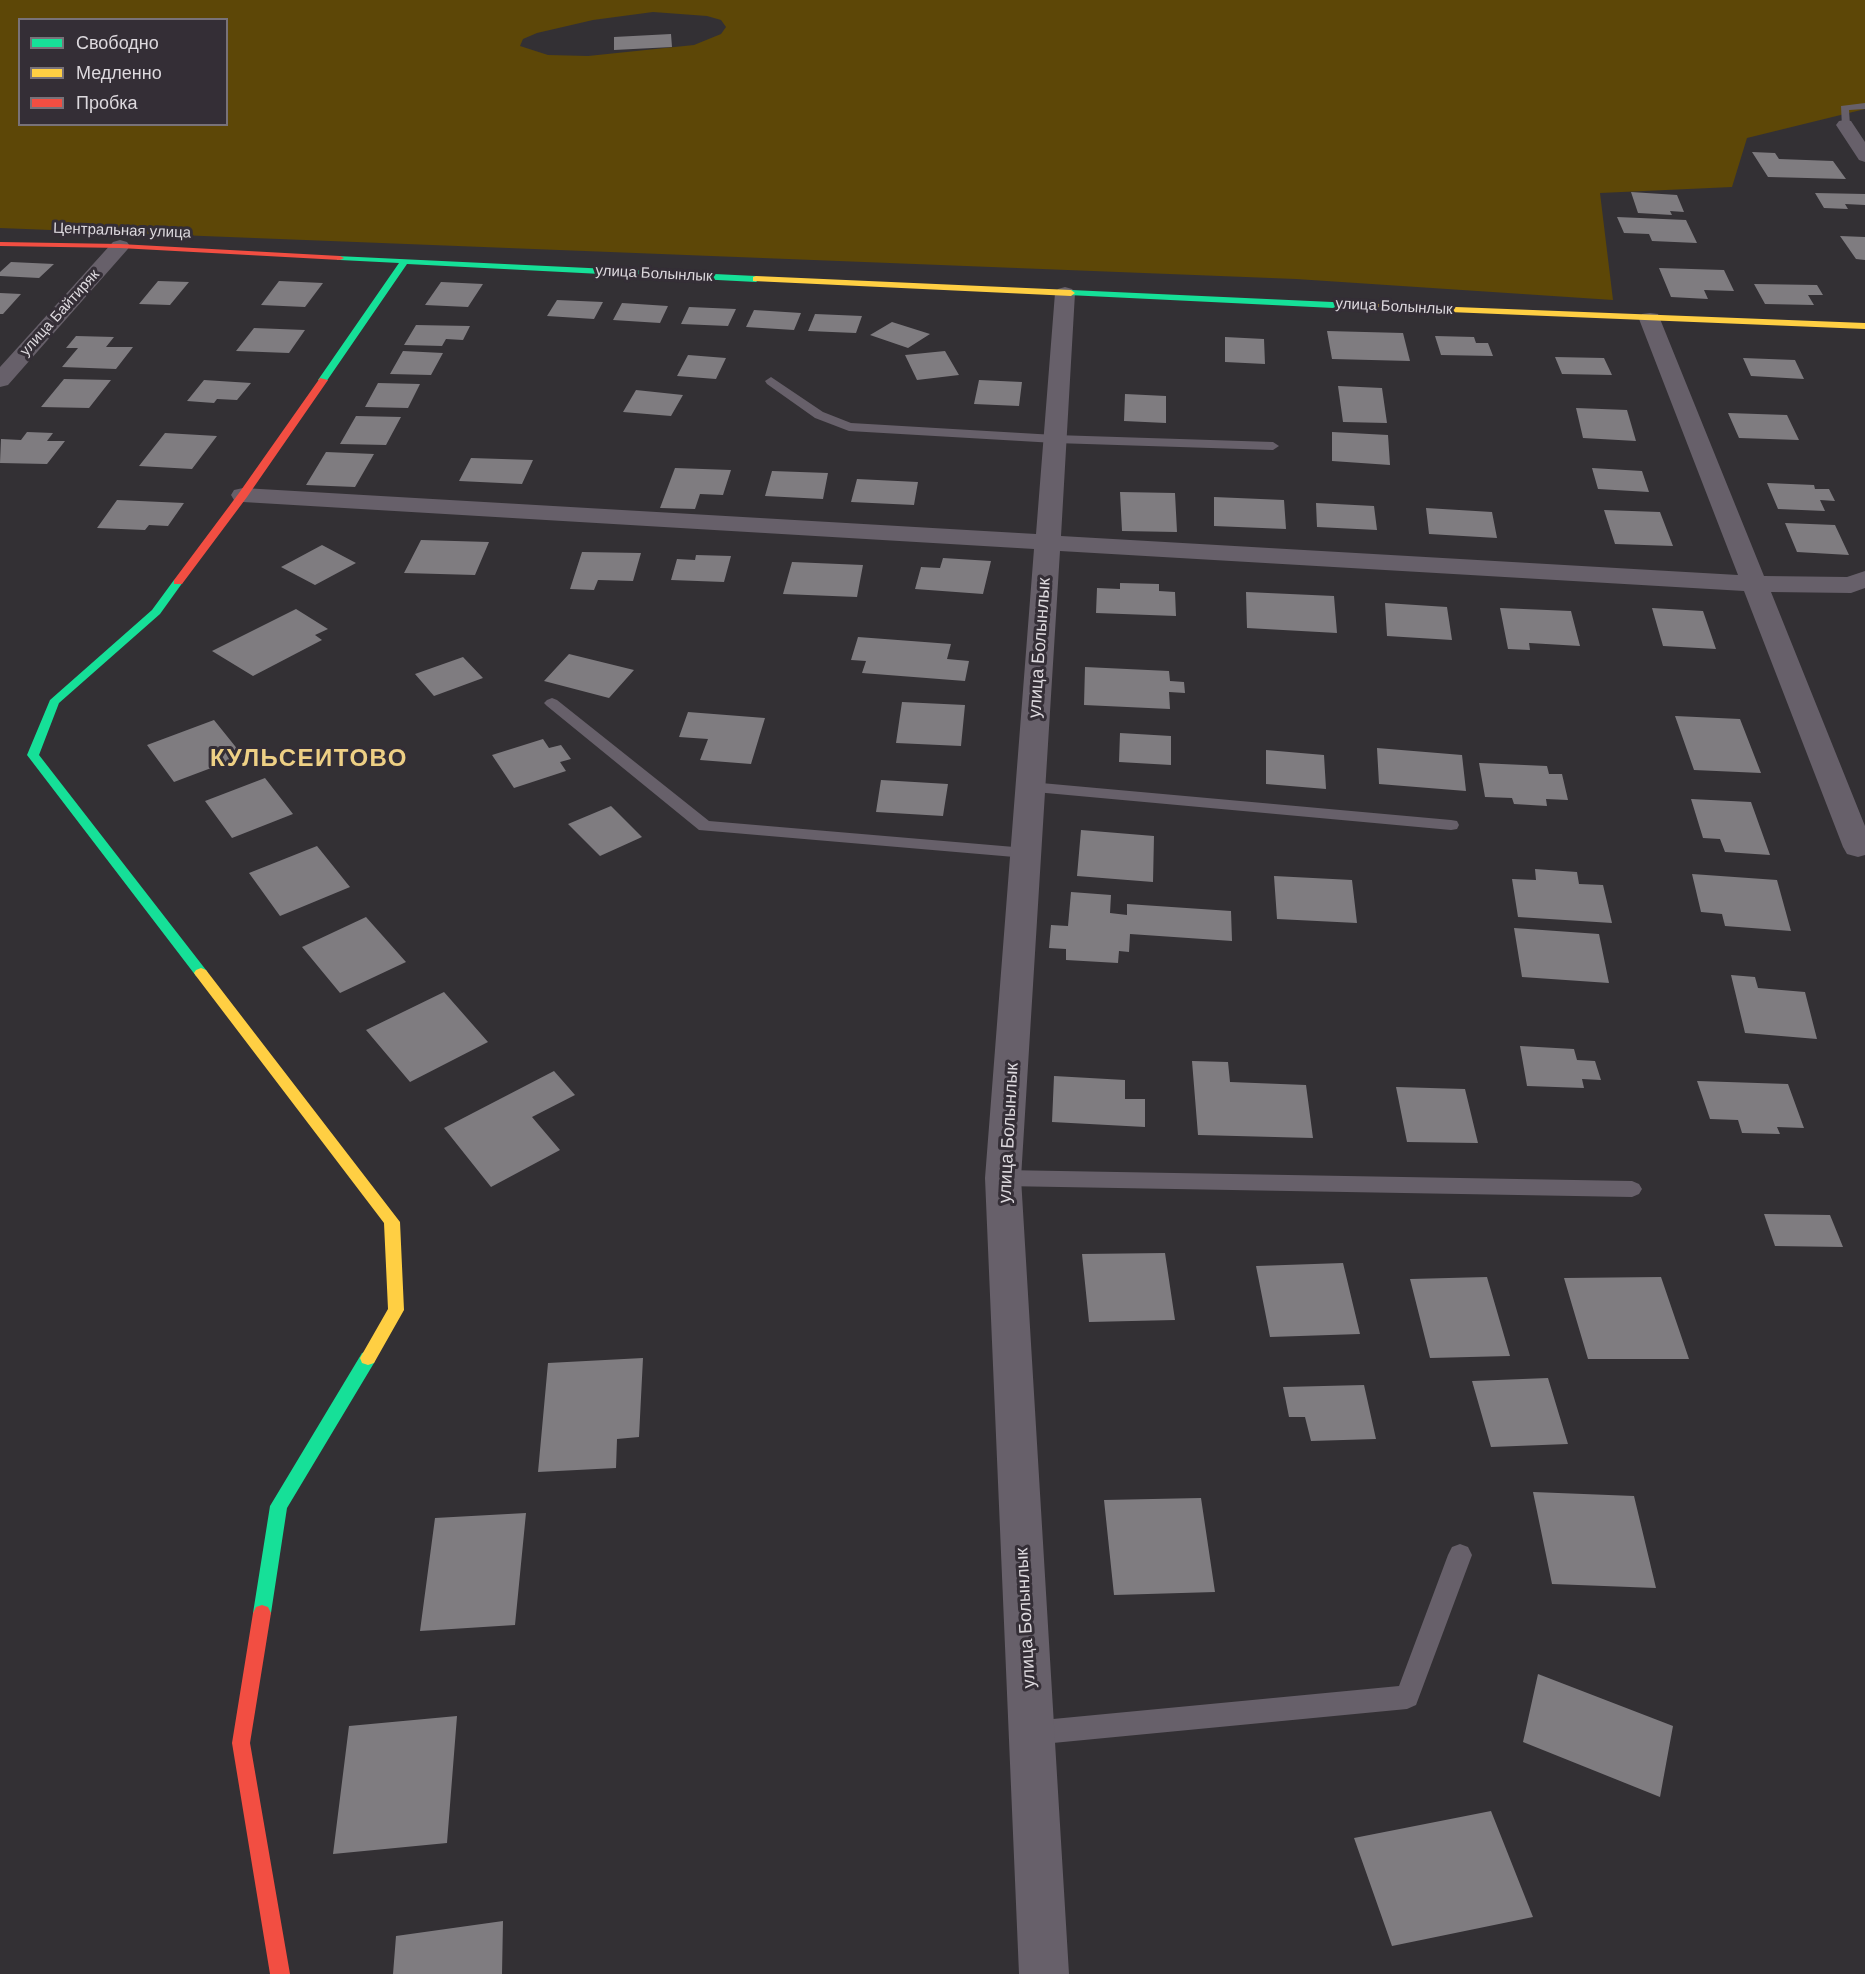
<!DOCTYPE html>
<html>
<head>
<meta charset="utf-8">
<style>
  body { margin:0 }
  #map { position:relative; width:1865px; height:1974px; overflow:hidden; background:#333034; font-family:Arial,sans-serif }
  canvas { display:block }
  .legend { position:absolute; left:18px; top:18px; width:210px; height:108px; box-sizing:border-box; background:#342e36; border:2px solid #787279; margin:0; padding:8px 10px; list-style:none; font-size:18px; color:#ddd9de }
  .legend li { display:flex; align-items:center; gap:12px; height:30px }
  .legend b { width:30px; border:2px solid #787279 }
</style>
</head>
<body>
<div id="map">
<canvas width="1865" height="1974"></canvas>
<ul class="legend">
<li><b style="height:8px;background:#16e098"></b>Свободно</li>
<li><b style="height:8px;background:#ffcf43"></b>Медленно</li>
<li><b style="height:8px;background:#f24e42"></b>Пробка</li>
</ul>
</div>
<script>
const context = document.querySelector('canvas').getContext('2d');
context.lineJoin = 'round';
function paint(path, color) {
  context.fillStyle = color;
  context.fill(path, 'evenodd');
}
function poly(rows) {
  const path = new Path2D();
  for (const r of rows) {
    path.moveTo(r[0], r[1]);
    for (let i = 2; i < r.length; i += 2) path.lineTo(r[i], r[i + 1]);
  }
  return path;
}
function drawText(font, color, halo, rows, align = 'center') {
  context.font = font + ' Arial,sans-serif';
  context.lineWidth = 6;
  context.setLineDash([]);
  context.textBaseline = 'middle';
  context.strokeStyle = halo;
  context.fillStyle = color;
  for (const [text, x, y, turn = 0] of rows) {
    context.save();
    context.translate(x, y);
    context.rotate((+turn || 0) * Math.PI / 180);
    context.textAlign = isNaN(turn) ? turn : align;
    if (halo) context.strokeText(text, 0, 0);
    context.fillText(text, 0, 0);
    context.restore();
  }
}
paint(poly([
  [0,0,1865,0,1865,109,1747,138,1732,187,1600,193,1613,300,1296,279,0,228],
  [653,12,707,16,721,20,726,27,721,34,694,45,588,56,548,55,520,46,523,39,537,33,593,20],
  [20,20,226,20,226,124,20,124]
]), '#5d4707');
paint(poly([
  [671,34,672,47,614,50,614,37],
  [1752,152,1775,153,1779,159,1833,161,1846,179,1768,177],
  [1631,192,1677,195,1684,212,1670,211,1672,215,1638,213],
  [1815,193,1865,194,1865,205,1845,204,1848,209,1824,208],
  [1617,217,1686,220,1697,243,1652,241,1649,234,1624,233],
  [1840,236,1865,237,1865,260,1856,259],
  [11,262,54,264,39,278,0,276,0,272],
  [1659,268,1724,270,1734,291,1704,290,1708,299,1671,297],
  [158,281,189,282,170,305,139,304],
  [279,281,323,283,305,307,261,305],
  [441,282,483,284,468,307,425,305],
  [1754,284,1817,285,1823,295,1808,295,1814,305,1765,304],
  [0,293,21,294,3,314,0,314],
  [557,300,603,302,594,319,547,316],
  [622,303,668,306,660,323,613,320],
  [689,307,736,309,728,326,681,324],
  [754,310,801,313,794,330,746,327],
  [815,314,862,316,856,333,808,331],
  [892,322,930,334,908,348,870,335],
  [416,325,470,326,463,340,446,339,442,346,404,345],
  [254,328,305,330,289,353,236,351],
  [1327,331,1403,333,1410,361,1332,359],
  [76,336,114,337,106,347,133,347,116,369,62,367,78,348,66,348],
  [1435,336,1474,337,1476,343,1488,343,1493,356,1441,355],
  [1225,337,1264,339,1265,364,1225,362],
  [403,351,443,353,431,375,390,374],
  [945,351,959,375,917,380,905,355],
  [688,355,726,358,716,379,677,376],
  [1555,357,1604,358,1612,375,1562,374],
  [1743,358,1795,360,1804,379,1751,376],
  [64,379,111,380,89,408,41,407],
  [204,380,251,383,237,400,217,399,214,403,187,401],
  [979,380,1022,382,1019,406,974,404],
  [378,383,420,384,408,408,365,407],
  [1338,386,1382,388,1387,423,1343,422],
  [636,390,683,395,671,416,623,412],
  [1125,394,1166,396,1166,423,1124,421],
  [1576,408,1627,410,1636,441,1583,438],
  [1728,413,1787,415,1799,440,1739,438],
  [356,416,401,417,386,445,340,444],
  [27,432,53,433,47,441,65,441,47,464,0,463,1,439,21,440],
  [1332,432,1388,435,1390,465,1332,461],
  [165,433,217,436,192,469,139,466],
  [326,452,374,454,355,487,306,485],
  [471,458,533,460,522,484,459,481],
  [675,468,731,470,723,495,700,494,695,509,660,508],
  [1592,468,1642,471,1649,492,1598,489],
  [772,471,828,473,823,499,765,496],
  [857,479,918,482,914,505,851,502],
  [1767,483,1814,485,1815,489,1829,489,1835,501,1820,500,1825,511,1778,509],
  [1120,492,1175,493,1177,532,1122,531],
  [1214,497,1284,500,1286,529,1214,526],
  [117,500,184,503,168,526,149,525,145,530,97,528],
  [1316,503,1374,506,1377,530,1317,527],
  [1426,508,1492,512,1497,538,1429,534],
  [1604,510,1660,512,1673,546,1615,544],
  [1785,523,1835,525,1849,555,1797,552],
  [421,540,489,542,475,575,404,573],
  [322,545,356,563,315,585,281,567],
  [582,552,641,553,633,581,598,580,594,590,570,589],
  [696,555,731,556,724,582,671,580,677,559,695,560],
  [943,558,991,561,983,594,915,589,921,567,940,568],
  [792,562,863,565,857,597,783,594],
  [1120,583,1159,584,1159,591,1175,592,1176,616,1096,613,1097,588,1120,589],
  [1246,592,1334,596,1337,633,1247,628],
  [1385,603,1447,607,1452,640,1387,636],
  [1500,608,1571,611,1580,646,1529,643,1530,650,1508,649],
  [1652,608,1703,611,1716,649,1663,646],
  [296,609,328,629,315,635,322,640,253,676,212,651],
  [858,637,951,644,947,659,969,661,965,681,862,673,866,661,851,660],
  [569,654,634,670,609,698,544,681],
  [463,657,483,678,434,696,415,674],
  [1085,667,1169,671,1170,681,1184,682,1185,693,1169,692,1170,709,1084,705],
  [902,702,965,705,961,746,896,743],
  [688,712,765,718,751,764,700,760,708,739,679,737],
  [1675,716,1740,719,1761,773,1694,770],
  [214,720,243,756,174,782,147,745],
  [1120,733,1171,736,1171,765,1119,762],
  [543,739,549,748,561,745,571,759,560,762,566,771,514,788,492,755],
  [1377,748,1462,755,1466,791,1379,784],
  [1266,750,1324,755,1326,789,1266,784],
  [1479,763,1547,766,1549,774,1562,774,1568,800,1546,799,1547,806,1514,804,1512,798,1485,797],
  [265,778,293,814,232,838,205,801],
  [881,780,948,784,943,816,876,812],
  [1691,799,1751,802,1770,855,1725,852,1720,839,1703,838],
  [611,806,642,837,600,856,568,824],
  [1081,830,1154,836,1153,882,1077,876],
  [317,846,350,887,280,916,249,873],
  [1535,869,1577,872,1579,884,1603,885,1612,923,1518,917,1512,879,1536,880],
  [1692,874,1777,880,1791,931,1725,926,1722,914,1701,912],
  [1274,876,1352,880,1357,923,1277,919],
  [1071,892,1111,895,1110,913,1127,915,1127,904,1231,911,1232,941,1130,934,1129,952,1119,951,1118,963,1066,960,1066,949,1049,948,1051,925,1068,926],
  [366,917,406,962,340,993,302,947],
  [1514,928,1599,934,1609,983,1522,977],
  [1731,975,1755,977,1758,988,1805,992,1817,1039,1745,1033],
  [444,992,488,1042,410,1082,366,1030],
  [1520,1046,1574,1049,1577,1060,1595,1061,1601,1080,1582,1079,1584,1088,1527,1086],
  [1192,1061,1228,1062,1230,1082,1306,1085,1313,1138,1198,1135],
  [554,1071,575,1095,532,1117,560,1150,491,1187,444,1128],
  [1054,1076,1125,1080,1125,1099,1145,1099,1145,1127,1052,1122],
  [1697,1081,1788,1084,1804,1128,1777,1127,1780,1134,1742,1133,1738,1120,1710,1119],
  [1396,1087,1465,1089,1478,1143,1407,1142],
  [1764,1214,1830,1215,1843,1247,1775,1246],
  [1165,1253,1175,1320,1089,1322,1082,1254],
  [1343,1263,1360,1334,1270,1337,1256,1266],
  [1487,1277,1510,1356,1430,1358,1410,1279],
  [1661,1277,1689,1359,1588,1359,1564,1278],
  [643,1358,639,1437,617,1439,616,1468,538,1472,548,1363],
  [1548,1378,1568,1444,1491,1447,1472,1381],
  [1364,1385,1376,1439,1311,1441,1305,1417,1289,1417,1283,1387],
  [1533,1492,1634,1496,1656,1588,1552,1584],
  [1201,1498,1215,1592,1114,1595,1104,1500],
  [526,1513,515,1625,420,1631,435,1518],
  [1538,1674,1673,1726,1660,1797,1523,1742],
  [457,1716,447,1843,333,1854,349,1726],
  [1491,1811,1533,1917,1392,1946,1354,1838],
  [503,1921,502,1974,393,1974,396,1936]
]), '#7f7c80');
paint(poly([
  [1865,103,1865,109,1849,110,1850,125,1842,127,1841,106,1865,103],
  [771,377,823,412,851,423,1055,435,1273,442,1279,446,1273,450,1055,443,849,431,815,418,767,384,765,381,771,377],
  [552,698,557,700,709,821,1026,848,1032,849,1034,853,1032,857,1026,858,699,830,547,706,544,703,547,700,552,698],
  [1030,782,1451,820,1457,821,1459,825,1457,829,1451,830,1024,791,1022,787,1024,783,1030,782],
  [1003,1170,1632,1181,1639,1184,1642,1189,1639,1194,1632,1197,1003,1186,996,1183,993,1178,996,1173,1003,1170],
  [1460,1544,1468,1547,1472,1555,1416,1705,1407,1709,1032,1745,1023,1742,1019,1733,1023,1724,1032,1721,1399,1686,1448,1555,1452,1547,1460,1544]
]), '#67606a');
paint(poly([
  [1845,120,1851,121,1865,142,1865,162,1859,160,1836,125,1839,121,1845,120],
  [120,240,127,242,130,246,127,250,8,385,0,387,0,367,113,242,120,240],
  [1065,287,1072,289,1075,293,1061,536,1738,575,1639,319,1642,314,1650,313,1658,314,1764,576,1847,577,1865,571,1865,588,1851,593,1771,592,1865,826,1865,855,1858,857,1847,854,1843,847,1744,591,1060,551,1021,1178,1069,1974,1019,1974,985,1178,1034,549,243,502,234,500,231,495,234,490,243,488,1036,534,1055,293,1058,289,1065,287]
]), '#67606a');
paint(poly([
  [337,256,756,276,760,279,756,282,407,264,326,382,323,383,318,380,399,263,340,260,337,260,337,256],
  [1071,290,1354,303,1358,306,1354,309,1068,295,1067,293,1071,290],
  [178,579,183,582,160,614,59,703,39,755,206,970,208,973,206,976,201,978,196,976,27,755,50,700,152,610,174,580,178,579],
  [368,1351,374,1353,376,1358,374,1363,287,1508,271,1613,268,1619,262,1621,256,1619,253,1613,270,1506,362,1353,368,1351]
]), '#16e098');
paint(poly([
  [756,276,1071,290,1075,293,1071,296,753,281,753,277,756,276],
  [1354,303,1865,323,1865,329,1351,308,1350,306,1354,303],
  [201,968,206,970,400,1222,404,1310,374,1363,368,1365,362,1363,360,1358,388,1309,384,1223,196,976,194,973,196,970,201,968]
]), '#ffcf43');
paint(poly([
  [0,242,120,244,340,256,344,258,340,260,120,248,0,246,0,242],
  [320,378,328,380,247,497,182,584,174,584,174,580,239,493,320,378],
  [262,1605,268,1607,271,1613,250,1743,290,1974,270,1974,232,1743,253,1613,256,1607,262,1605]
]), '#f24e42');
drawText('15px', '#ddd9de', '#342e36', [
  ["Центральная улица",122,231,2],
  ["улица Болынлык",654,274,3],
  ["улица Болынлык",1394,307,3],
  ["улица Байтиряк",60,313,-48]
]);
drawText('18px', '#ddd9de', '#342e36', [
  ["улица Болынлык",1040,648,-86],
  ["улица Болынлык",1009,1133,-87],
  ["улица Болынлык",1026,1618,-93]
]);
context.letterSpacing = '1.5px';
drawText('bold 24px', '#eed085', '#342e36', [
  ["КУЛЬСЕИТОВО",309,759]
]);
context.letterSpacing = '0px';
</script>
</body>
</html>
